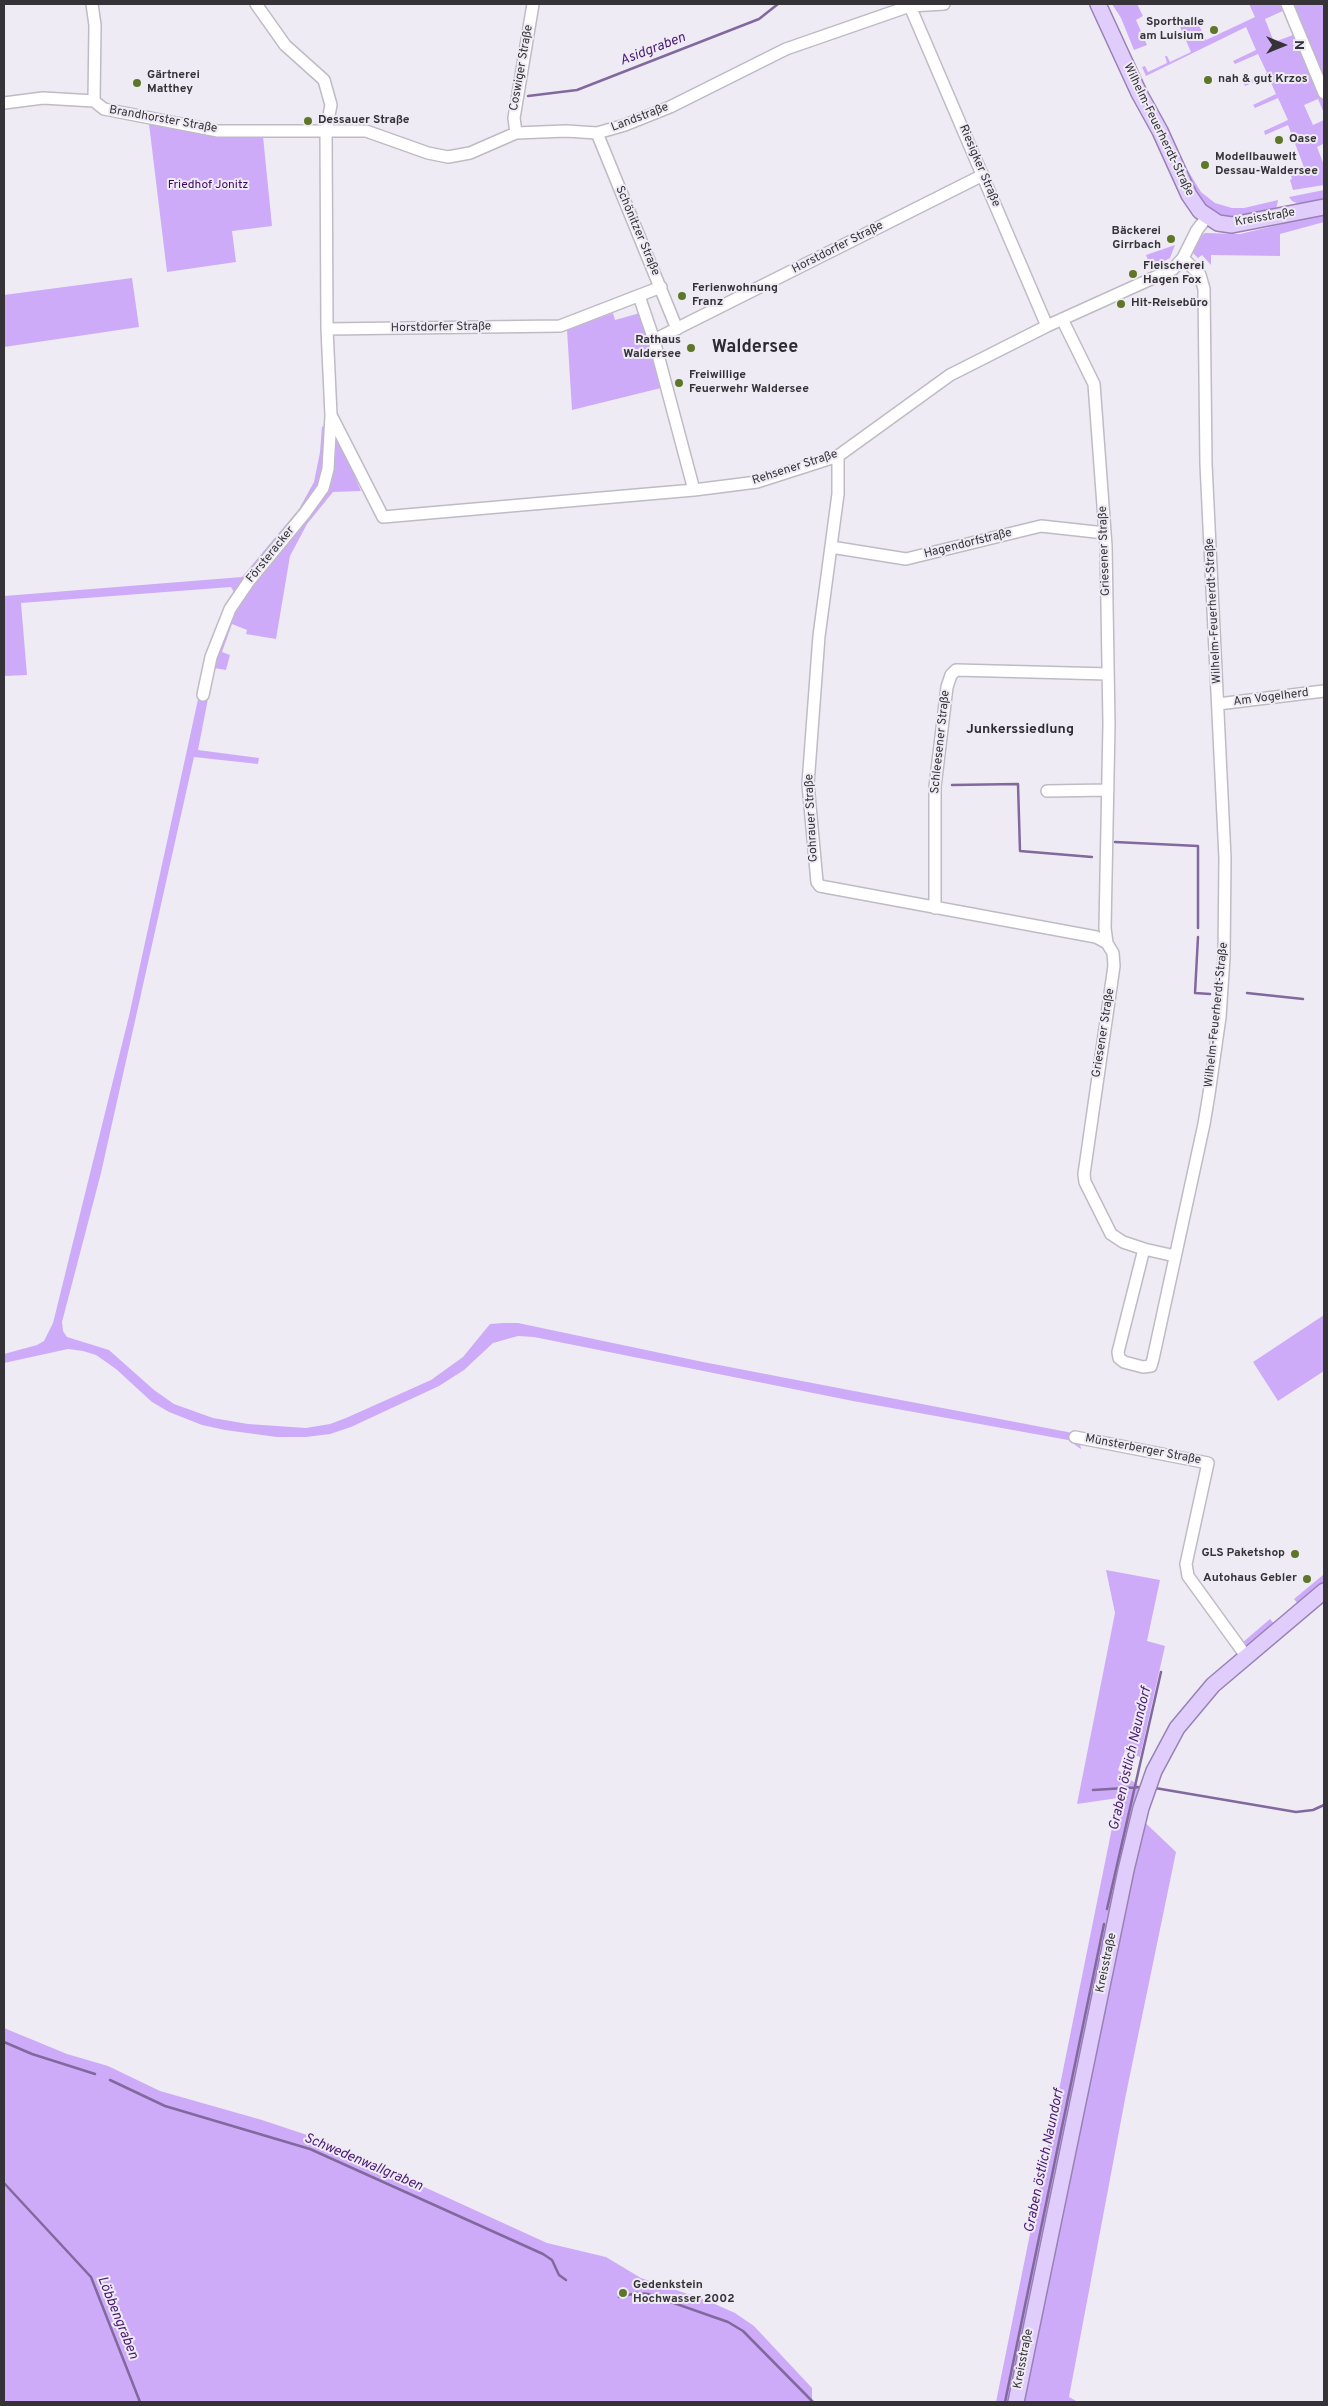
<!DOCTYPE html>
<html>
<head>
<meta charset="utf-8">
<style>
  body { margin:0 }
  #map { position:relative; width:1328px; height:2406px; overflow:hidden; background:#efebf5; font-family:Overpass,sans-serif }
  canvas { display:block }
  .frame { position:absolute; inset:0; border:5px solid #353337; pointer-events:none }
  .north { position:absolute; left:1258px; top:20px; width:50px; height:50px; -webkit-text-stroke:4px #efebf5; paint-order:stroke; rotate:90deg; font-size:14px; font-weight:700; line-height:20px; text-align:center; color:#353337 }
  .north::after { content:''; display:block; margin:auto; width:18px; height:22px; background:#353337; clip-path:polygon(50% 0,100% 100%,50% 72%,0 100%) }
</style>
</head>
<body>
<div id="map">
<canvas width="1328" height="2406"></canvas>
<div class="frame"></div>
<div class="north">N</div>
</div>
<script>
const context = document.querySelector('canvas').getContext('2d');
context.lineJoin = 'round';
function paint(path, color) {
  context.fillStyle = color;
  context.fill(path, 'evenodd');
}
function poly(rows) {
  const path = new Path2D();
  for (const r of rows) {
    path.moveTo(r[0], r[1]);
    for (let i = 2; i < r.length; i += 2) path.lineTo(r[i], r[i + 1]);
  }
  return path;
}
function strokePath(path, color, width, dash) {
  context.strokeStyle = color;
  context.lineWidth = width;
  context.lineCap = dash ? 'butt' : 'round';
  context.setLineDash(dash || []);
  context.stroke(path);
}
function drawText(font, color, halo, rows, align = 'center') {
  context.font = font + ' Overpass,sans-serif';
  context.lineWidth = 4;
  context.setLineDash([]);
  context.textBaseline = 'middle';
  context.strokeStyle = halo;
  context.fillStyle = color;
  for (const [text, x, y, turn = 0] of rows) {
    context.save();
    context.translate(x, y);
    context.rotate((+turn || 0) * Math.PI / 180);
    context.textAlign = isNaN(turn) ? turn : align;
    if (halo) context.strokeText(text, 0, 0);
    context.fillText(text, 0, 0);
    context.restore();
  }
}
paint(poly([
  [1112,4,1137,4,1143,16,1136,20,1147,45,1134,50,1121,18],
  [1249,4,1283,4,1285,10,1265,19,1274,42,1293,35,1294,37,1297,36,1324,101,1323,111,1318,99,1304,105,1313,125,1324,120,1324,141,1323,144,1317,147,1324,165,1324,185,1293,190,1290,180,1292,179,1291,176,1305,170,1288,125,1265,135,1264,131,1288,120,1278,98,1255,108,1253,105,1276,94,1268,76,1245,86,1244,83,1267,73,1258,54,1235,64,1233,61,1256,50,1246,27,1146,76,1142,67,1145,66,1148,72,1167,63,1165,56,1167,56,1170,62,1191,52,1180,27,1196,19,1206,40,1255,17],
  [1291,4,1324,4,1324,84],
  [149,124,263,136,272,226,232,231,236,262,167,272],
  [1185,166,1201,192,1215,203,1232,208,1244,208,1278,200,1277,206,1273,211,1240,218,1221,215,1204,205,1197,197,1183,167],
  [1324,190,1324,202,1301,205,1292,201,1289,197],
  [1324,214,1324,222,1280,234,1280,256,1211,255,1211,265,1202,255,1198,258,1192,252,1200,236,1205,233,1240,234],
  [1175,245,1170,258,1151,268,1146,255],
  [132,278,139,327,4,347,4,295],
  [613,313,615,320,640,313,661,388,572,410,567,330],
  [322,426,338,437,361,491,333,492,307,524,290,556,276,639,246,634,247,630,232,624,222,652,230,655,226,670,214,668,198,750,259,758,258,764,194,757,101,1173,62,1322,63,1331,67,1337,109,1350,154,1390,174,1404,213,1418,248,1424,306,1428,330,1424,346,1418,431,1380,463,1357,490,1324,504,1323,518,1323,703,1362,1078,1434,1081,1449,1068,1440,853,1401,534,1337,518,1336,493,1343,464,1370,439,1386,351,1427,330,1434,306,1437,277,1437,225,1430,202,1425,169,1412,152,1402,116,1369,96,1355,83,1351,68,1349,4,1363,4,1354,37,1345,44,1341,53,1323,129,1016,207,658,217,627,235,594,231,587,21,603,27,675,4,676,4,596,242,577,299,509,314,482,320,452],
  [1324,1315,1324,1371,1278,1401,1253,1362],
  [1106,1570,1160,1580,1147,1641,1165,1646,1140,1757,1125,1751,1118,1770,1140,1787,1133,1811,1176,1852,1126,2094,1069,2397,1078,2402,996,2402,1118,1798,1077,1804,1115,1613],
  [1323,1575,1324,1585,1298,1604,1294,1599],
  [1270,1619,1275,1625,1249,1646,1242,1643],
  [4,2028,67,2054,108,2066,160,2091,262,2120,319,2139,547,2243,606,2257,641,2278,708,2301,735,2313,754,2326,812,2388,812,2401,814,2402,4,2402]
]), '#ceabf8');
strokePath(poly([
  [528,96,577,90,759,19,778,4],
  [952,785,1018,784,1020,851,1092,857],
  [1115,842,1198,846,1198,928],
  [1198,937,1195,993,1210,994],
  [1247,993,1303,999],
  [1155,1788,1296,1812,1313,1810,1324,1805],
  [1093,1790,1142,1787],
  [1107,1909,1161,1672],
  [4,2042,32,2054,95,2074],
  [110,2080,165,2106,310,2149,543,2254,552,2260,559,2275,566,2280],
  [4,2183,91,2277,140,2402],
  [619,2297,637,2293,648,2294,728,2322,743,2331,813,2402],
  [1005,2402,1104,1924]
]), '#81689d', 2.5);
const minor = poly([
  [92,4,95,25,94,101],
  [256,4,285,45,324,80,331,105,326,131,327,329,331,415,383,517,694,490,757,482,838,456,950,375,1047,326,1173,269,1183,258,1197,230,1207,217],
  [909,4,1047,326],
  [1287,4,1324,93],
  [4,103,43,98,94,101,104,109,218,131,366,131,428,153,448,157,470,153,516,133,566,131,597,133,625,125,670,107,786,49,910,6,944,4],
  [516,133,514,118,533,4],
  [597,133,677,329],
  [639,296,654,340,983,175],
  [1062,319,1094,384,1106,546,1109,724,1105,928,1107,943,1113,953,1114,966,1084,1174,1085,1182,1111,1234,1123,1242,1144,1249],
  [327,329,560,326,661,287],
  [654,340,694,490],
  [838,456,838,494,819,636,808,784,817,882,820,886,1096,937,1107,943],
  [831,547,906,559,1041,526,1105,533],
  [203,695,211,657,230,609,249,581,305,513,323,488,328,469,331,416],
  [1218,704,1324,691],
  [1047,791,1108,790],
  [935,908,935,787,947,687,951,675,956,670,1108,674],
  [1175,1256,1144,1249,1118,1352,1119,1358,1124,1362,1143,1367,1151,1366,1153,1359,1204,1124,1209,1094,1220,1017,1224,957,1225,858,1206,464,1204,289,1200,275,1183,258],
  [1075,1437,1208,1463,1186,1564,1188,1576,1246,1656]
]);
const major = poly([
  [1098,4,1139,93,1160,131,1189,195,1200,211,1218,223,1232,225,1324,207],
  [1016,2402,1126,1870,1141,1808,1154,1771,1177,1728,1213,1685,1324,1591]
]);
strokePath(minor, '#bfbbc5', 14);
strokePath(major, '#9881b4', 18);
strokePath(minor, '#fff', 11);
strokePath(major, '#e1cdfb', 15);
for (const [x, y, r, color] of [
  [1214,30,5,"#5e7628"],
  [1208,80,5,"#5e7628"],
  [137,83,5,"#5e7628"],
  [308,121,5,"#5e7628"],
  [1279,140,5,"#5e7628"],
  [1205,165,5,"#5e7628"],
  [1171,239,5,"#5e7628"],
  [1133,274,5,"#5e7628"],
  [682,296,5,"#5e7628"],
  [1121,304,5,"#5e7628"],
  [691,348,5,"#5e7628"],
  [679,383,5,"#5e7628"],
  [1295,1554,5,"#5e7628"],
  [1307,1579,5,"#5e7628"],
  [623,2293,5,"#5e7628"]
]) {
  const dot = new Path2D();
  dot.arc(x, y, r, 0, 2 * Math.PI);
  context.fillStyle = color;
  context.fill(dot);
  strokePath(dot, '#efebf5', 2);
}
drawText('bold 12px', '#353337', '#efebf5', [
  ["Sporthalle",1204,23,"right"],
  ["am Luisium",1204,37,"right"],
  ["Gärtnerei",147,76],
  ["Matthey",147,90],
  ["nah & gut Krzos",1218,80],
  ["Dessauer Straße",318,121],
  ["Oase",1289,140],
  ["Modellbauwelt",1215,158],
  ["Dessau-Waldersee",1215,172],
  ["Bäckerei",1161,232,"right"],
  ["Girrbach",1161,246,"right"],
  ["Fleischerei",1143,267],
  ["Hagen Fox",1143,281],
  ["Ferienwohnung",692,289],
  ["Franz",692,303],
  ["Hit-Reisebüro",1131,304],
  ["Rathaus",681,341,"right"],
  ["Waldersee",681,355,"right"],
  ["Freiwillige",689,376],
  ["Feuerwehr Waldersee",689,390],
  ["GLS Paketshop",1285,1554,"right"],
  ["Autohaus Gebler",1297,1579,"right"],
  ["Gedenkstein",633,2286],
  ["Hochwasser 2002",633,2300]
], 'left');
drawText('12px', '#353337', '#efebf5', [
  ["Coswiger Straße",522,68,-80],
  ["Landstraße",640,118,-21],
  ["Brandhorster Straße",163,120,10],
  ["Wilhelm-Feuerherdt-Straße",1158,130,64],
  ["Riesigker Straße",979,166,67],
  ["Kreisstraße",1265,218,-10],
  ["Schönitzer Straße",637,231,67],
  ["Horstdorfer Straße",838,248,-27],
  ["Horstdorfer Straße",441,328,-1],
  ["Rehsener Straße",795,468,-18],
  ["Hagendorfstraße",968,544,-14],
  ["Griesener Straße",1105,551,-92],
  ["Försteracker",271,555,-51],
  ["Wilhelm-Feuerherdt-Straße",1214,611,-93],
  ["Am Vogelherd",1271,698,-7],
  ["Schleesener Straße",941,742,-84],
  ["Gohrauer Straße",812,818,-93],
  ["Wilhelm-Feuerherdt-Straße",1217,1015,-84],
  ["Griesener Straße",1104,1033,-81],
  ["Münsterberger Straße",1143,1450,11],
  ["Kreisstraße",1107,1963,-78],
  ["Kreisstraße",1024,2359,-79]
]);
drawText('12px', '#3d0663', '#efebf5', [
  ["Friedhof Jonitz",208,186]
]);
drawText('italic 14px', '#4a1a73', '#efebf5', [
  ["Asidgraben",653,50,-21],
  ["Graben östlich Naundorf",1131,1759,-77],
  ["Graben östlich Naundorf",1045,2161,-78],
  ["Schwedenwallgraben",363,2163,23],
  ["Löbbengraben",117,2318,68]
]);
drawText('bold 14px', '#2f2b33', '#efebf5', [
  ["Junkerssiedlung",1020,730]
]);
drawText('bold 18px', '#2f2b33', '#efebf5', [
  ["Waldersee",755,348]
]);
</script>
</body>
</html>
